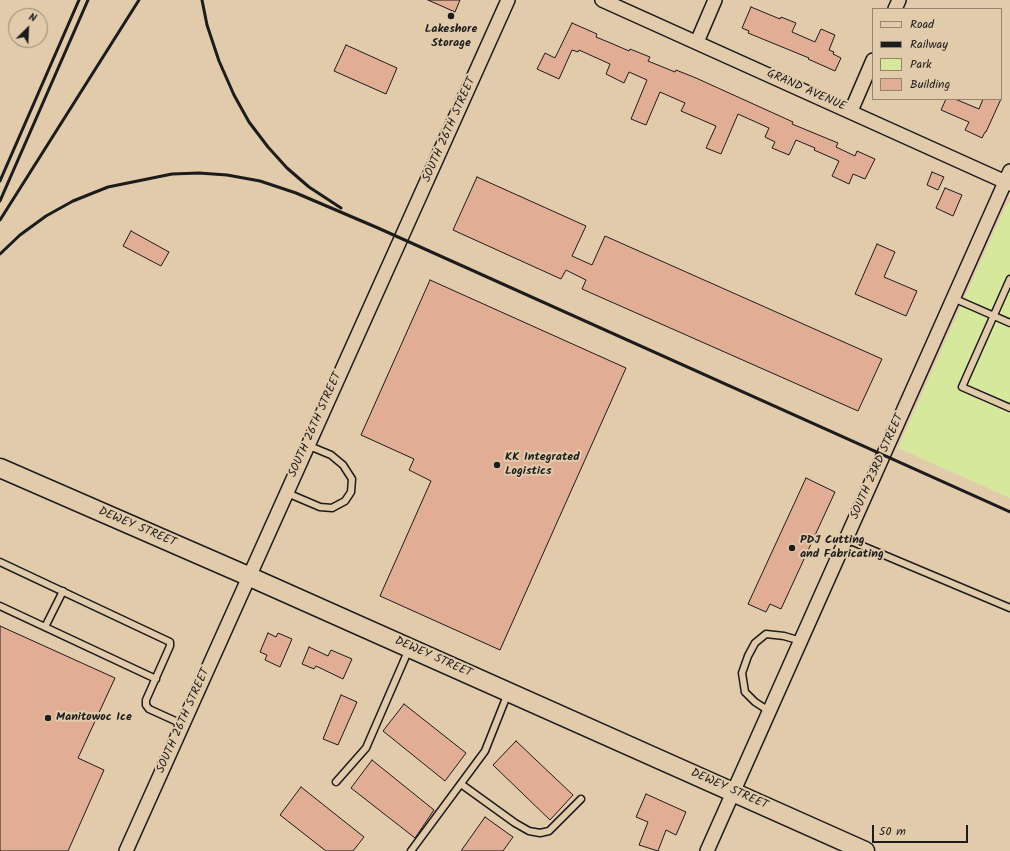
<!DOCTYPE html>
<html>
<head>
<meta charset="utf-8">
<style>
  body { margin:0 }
  #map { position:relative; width:1010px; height:851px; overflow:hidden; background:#e2cbab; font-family:Kalam,sans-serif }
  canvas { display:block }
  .legend { position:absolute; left:872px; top:8px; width:130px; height:92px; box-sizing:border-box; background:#e2cbab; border:1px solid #938572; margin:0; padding:5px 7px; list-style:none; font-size:12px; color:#1c1c1c }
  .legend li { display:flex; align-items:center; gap:8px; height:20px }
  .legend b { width:20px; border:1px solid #938572 }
  .north { position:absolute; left:8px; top:8px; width:40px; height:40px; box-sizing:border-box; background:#e2cbab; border:1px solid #938572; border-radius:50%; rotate:24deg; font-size:11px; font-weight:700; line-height:16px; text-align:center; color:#1c1c1c }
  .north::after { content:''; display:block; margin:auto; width:14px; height:18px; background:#1c1c1c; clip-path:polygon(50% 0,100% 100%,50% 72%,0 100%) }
  .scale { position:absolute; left:872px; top:825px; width:96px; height:18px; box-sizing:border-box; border:2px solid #1c1c1c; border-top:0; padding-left:5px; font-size:12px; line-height:14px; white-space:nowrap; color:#1c1c1c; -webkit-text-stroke:3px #e2cbab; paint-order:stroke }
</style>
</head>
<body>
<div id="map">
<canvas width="1010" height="851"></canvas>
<ul class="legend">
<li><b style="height:5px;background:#e2cbab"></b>Road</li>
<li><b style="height:5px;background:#1c1c1c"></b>Railway</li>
<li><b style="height:11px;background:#d6e89c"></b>Park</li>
<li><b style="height:11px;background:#e1ad95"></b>Building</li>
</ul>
<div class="north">N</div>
<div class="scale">50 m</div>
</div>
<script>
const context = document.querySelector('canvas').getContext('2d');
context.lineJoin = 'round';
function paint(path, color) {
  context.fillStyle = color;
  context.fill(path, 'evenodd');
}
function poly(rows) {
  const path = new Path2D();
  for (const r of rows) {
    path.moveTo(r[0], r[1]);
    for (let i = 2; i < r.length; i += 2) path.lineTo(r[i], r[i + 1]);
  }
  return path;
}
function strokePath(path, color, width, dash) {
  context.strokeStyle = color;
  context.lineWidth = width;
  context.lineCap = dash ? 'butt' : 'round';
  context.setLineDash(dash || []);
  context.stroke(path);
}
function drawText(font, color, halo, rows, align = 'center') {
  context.font = font + ' Kalam,sans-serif';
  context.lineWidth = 4;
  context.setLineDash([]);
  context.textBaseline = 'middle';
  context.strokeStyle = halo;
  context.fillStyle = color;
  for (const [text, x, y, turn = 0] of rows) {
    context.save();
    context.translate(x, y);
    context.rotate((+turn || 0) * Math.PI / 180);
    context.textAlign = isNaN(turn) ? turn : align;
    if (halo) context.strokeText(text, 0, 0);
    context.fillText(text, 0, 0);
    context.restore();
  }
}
paint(poly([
  [1010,202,1010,498,898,448,1005,207]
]), '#d6e89c');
const building = poly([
  [428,0,460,0,455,12,428,0],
  [751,7,780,19,781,17,796,23,792,32,815,42,821,29,835,35,829,50,834,52,833,54,841,58,835,71,808,59,809,58,748,33,749,31,742,28,751,7],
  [572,23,597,34,596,37,613,44,629,51,630,49,650,57,648,61,675,72,676,70,696,78,793,122,792,124,838,143,836,147,855,156,857,151,875,159,865,179,853,174,849,184,832,176,839,161,814,150,815,148,796,140,789,155,772,148,775,142,765,137,769,128,738,114,721,154,706,148,716,126,681,111,685,103,660,92,646,125,631,119,647,80,629,72,624,83,606,74,610,64,579,50,578,52,572,50,559,79,537,69,545,53,555,58,572,23],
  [346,45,397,68,386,94,334,71,346,45],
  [946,99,955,99,979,109,983,99,1001,99,986,132,985,132,982,138,965,130,969,122,941,110,946,99],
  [932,172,944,177,938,190,927,185,932,172],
  [477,177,586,226,572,256,592,265,605,236,882,359,858,411,582,289,586,280,566,270,561,279,453,230,477,177],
  [945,188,962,195,953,216,936,208,945,188],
  [131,231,169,252,161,266,123,246,131,231],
  [877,244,895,252,884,277,917,291,906,316,855,294,877,244],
  [430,280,626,368,500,650,380,596,431,481,409,470,414,459,361,435,430,280],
  [806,478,835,492,781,609,770,604,766,612,748,604,806,478],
  [0,626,115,678,78,758,104,770,68,851,0,851,0,626],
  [268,633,276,637,278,633,292,639,280,667,265,660,267,655,260,652,268,633],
  [309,647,328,656,331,650,352,659,343,679,316,666,314,669,302,664,309,647],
  [341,695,357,702,338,745,323,739,341,695],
  [404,704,466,753,445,781,383,731,404,704],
  [516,741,573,795,550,820,493,765,516,741],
  [372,760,434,810,415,838,351,788,372,760],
  [301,787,364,837,353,851,326,851,280,815,301,787],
  [646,794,686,812,676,835,666,830,658,851,639,845,648,822,636,817,646,794],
  [485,817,513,837,503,851,461,851,485,817]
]);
paint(building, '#e1ad95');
strokePath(building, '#1c1c1c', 1);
const lane = poly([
  [1010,279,962,387,1010,408],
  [953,298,1010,323],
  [287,493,320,507,332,508,345,501,351,492,352,479,343,465,331,455,307,445],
  [846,539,1010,608],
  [0,562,170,642,170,646,146,700,146,705,149,709,182,724],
  [0,606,156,679],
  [45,627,63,591],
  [769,711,755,702,745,692,742,673,748,656,755,643,766,634,784,636,801,641],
  [336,782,366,748,409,649],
  [461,784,515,823,529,831,540,833,549,831,581,799],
  [411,851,485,751,508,693]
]);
const street = poly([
  [602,0,1010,184],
  [895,9,899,0],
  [697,42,715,0],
  [851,111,873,60],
  [126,851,508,0],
  [707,851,1010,171]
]);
const secondary = poly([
  [0,468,248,576,865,851]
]);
strokePath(lane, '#1c1c1c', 9);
strokePath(street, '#1c1c1c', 16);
strokePath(secondary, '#1c1c1c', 21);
strokePath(lane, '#e2cbab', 6);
strokePath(street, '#e2cbab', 13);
strokePath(secondary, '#e2cbab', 18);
strokePath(poly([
  [202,0,207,25,219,61,234,95,249,122,268,147,287,168,309,187,341,208],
  [0,181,79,0],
  [0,201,88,0],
  [0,220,139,0],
  [0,254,20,235,46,216,73,201,108,187,172,174,199,173,227,175,260,181,296,193,378,228,1010,512]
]), '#1c1c1c', 3);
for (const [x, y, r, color] of [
  [451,16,4,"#1c1c1c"],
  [497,465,4,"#1c1c1c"],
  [792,548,4,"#1c1c1c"],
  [48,718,4,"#1c1c1c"]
]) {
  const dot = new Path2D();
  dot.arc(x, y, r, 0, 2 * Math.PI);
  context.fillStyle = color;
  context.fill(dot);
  strokePath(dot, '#e2cbab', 1.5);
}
drawText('bold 12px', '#1c1c1c', '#e2cbab', [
  ["Lakeshore",451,30,"center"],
  ["Storage",451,44,"center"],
  ["KK Integrated",505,458],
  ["Logistics",505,472],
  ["PDJ Cutting",800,541],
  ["and Fabricating",800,555],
  ["Manitowoc Ice",56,718]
], 'left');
drawText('12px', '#1c1c1c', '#e2cbab', [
  ["GRAND AVENUE",806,91,24],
  ["SOUTH 26TH STREET",450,130,-66],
  ["SOUTH 26TH STREET",316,425,-66],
  ["SOUTH 23RD STREET",878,467,-66],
  ["DEWEY STREET",137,528,23],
  ["DEWEY STREET",433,658,24],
  ["SOUTH 26TH STREET",184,721,-66],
  ["DEWEY STREET",729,790,24]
]);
</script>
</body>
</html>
